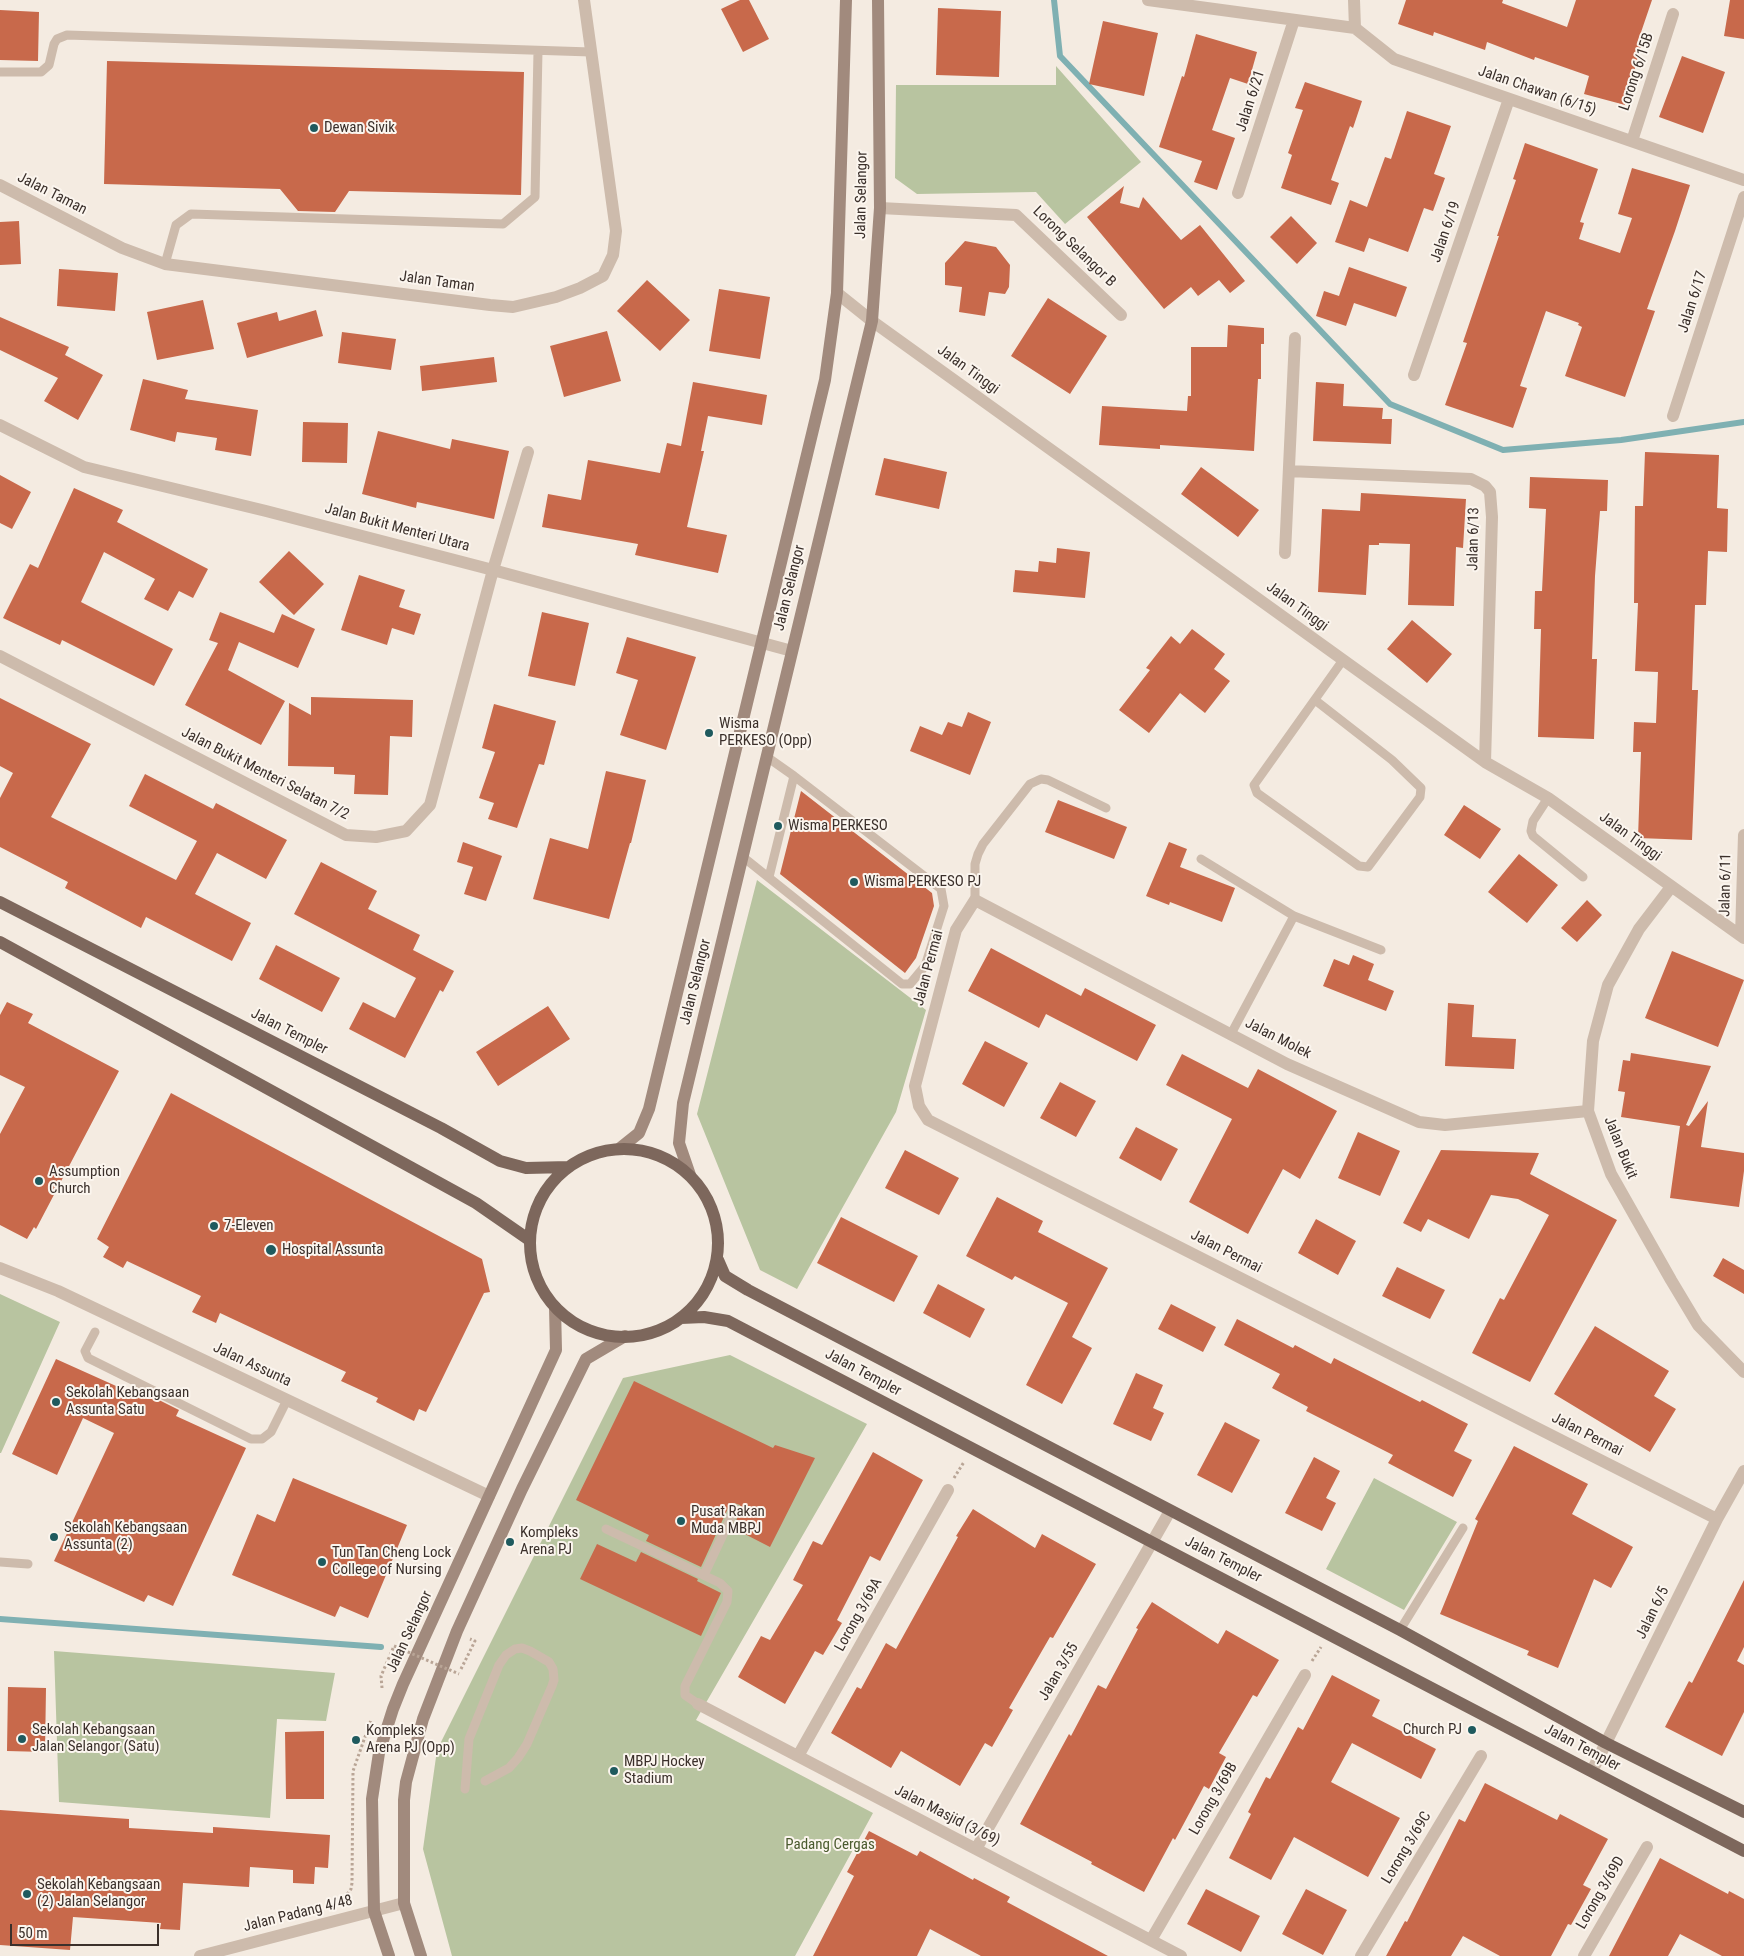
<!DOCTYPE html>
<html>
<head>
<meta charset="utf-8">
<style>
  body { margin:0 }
  #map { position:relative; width:1744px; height:1956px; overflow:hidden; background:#f4ebe1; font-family:"Roboto Condensed",sans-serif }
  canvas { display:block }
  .scale { position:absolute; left:10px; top:1924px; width:149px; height:22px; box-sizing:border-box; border:2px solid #3b302b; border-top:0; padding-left:6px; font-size:15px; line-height:18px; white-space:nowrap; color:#3b302b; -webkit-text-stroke:4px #fbf5ee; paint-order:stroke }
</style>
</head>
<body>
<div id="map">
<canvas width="1744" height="1956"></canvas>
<div class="scale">50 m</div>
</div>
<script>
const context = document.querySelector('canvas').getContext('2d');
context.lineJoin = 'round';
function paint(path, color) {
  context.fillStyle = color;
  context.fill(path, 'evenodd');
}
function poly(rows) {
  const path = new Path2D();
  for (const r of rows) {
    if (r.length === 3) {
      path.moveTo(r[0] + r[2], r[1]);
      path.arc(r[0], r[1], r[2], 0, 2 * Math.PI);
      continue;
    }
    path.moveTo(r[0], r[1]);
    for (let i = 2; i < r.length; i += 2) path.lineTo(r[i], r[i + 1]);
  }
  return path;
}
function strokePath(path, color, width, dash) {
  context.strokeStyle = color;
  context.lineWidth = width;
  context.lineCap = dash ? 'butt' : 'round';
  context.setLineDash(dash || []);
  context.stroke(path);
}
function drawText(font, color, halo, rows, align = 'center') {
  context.font = font + ' "Roboto Condensed",sans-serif';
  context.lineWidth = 4;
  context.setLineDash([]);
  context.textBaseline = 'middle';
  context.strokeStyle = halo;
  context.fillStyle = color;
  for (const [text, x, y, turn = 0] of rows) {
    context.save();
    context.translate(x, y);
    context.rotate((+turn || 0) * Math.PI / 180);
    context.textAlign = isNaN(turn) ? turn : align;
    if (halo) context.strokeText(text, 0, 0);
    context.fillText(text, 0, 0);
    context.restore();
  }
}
paint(poly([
  [1056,66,1141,162,1065,224,1036,192,917,194,895,178,896,85,1056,85],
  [757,880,926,1010,896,1112,797,1289,760,1270,697,1114],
  [0,1294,60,1322,1,1453,0,1453],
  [730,1355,867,1424,696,1720,873,1813,795,1956,452,1956,423,1849,437,1750,623,1378],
  [1374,1478,1457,1522,1404,1610,1326,1569],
  [54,1651,335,1673,326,1721,277,1719,270,1818,59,1802]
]), '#b8c4a0');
strokePath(poly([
  [1054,0,1060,56,1390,404,1503,450,1621,440,1744,422],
  [0,1619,381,1647]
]), '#7fb0b2', 6);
paint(poly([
  [740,0,749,0,769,39,743,52,721,9],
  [1406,0,1503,0,1502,3,1567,27,1576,0,1652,0,1637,44,1641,46,1625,105,1584,94,1589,76,1535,57,1534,60,1487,42,1485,50,1434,32,1433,36,1398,24],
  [1730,0,1744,0,1744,39,1724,36],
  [938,8,1001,11,999,77,936,75],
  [0,10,39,12,38,61,0,60],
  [1103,21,1158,33,1144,96,1089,84],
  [1196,34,1257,52,1248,84,1230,78,1212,130,1235,138,1217,190,1194,182,1202,161,1159,147,1182,76,1184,77],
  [1682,56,1725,72,1703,133,1659,117],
  [107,61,524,72,521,195,349,191,335,212,298,211,280,189,104,184],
  [1305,82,1362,101,1353,128,1350,126,1331,180,1339,183,1331,205,1281,188,1292,155,1288,153,1303,110,1295,108],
  [1407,111,1451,126,1434,174,1445,178,1433,211,1424,208,1408,252,1369,238,1364,252,1335,242,1350,200,1367,207,1385,157,1391,159],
  [1525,143,1598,169,1580,222,1584,223,1579,239,1620,253,1632,218,1618,214,1632,168,1690,185,1675,231,1647,309,1655,311,1625,397,1565,376,1582,327,1578,325,1579,323,1546,311,1520,386,1527,388,1513,428,1445,405,1467,343,1463,342,1499,236,1497,236,1516,180,1513,179],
  [1124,186,1120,203,1139,208,1143,197,1181,240,1200,225,1245,281,1230,293,1219,280,1198,296,1191,287,1164,309,1087,217],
  [1291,216,1317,243,1297,264,1270,237],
  [19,221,21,264,0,265,0,222],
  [965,241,996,247,1010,265,1009,287,1005,294,989,292,985,316,959,312,962,287,945,285,945,263],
  [1349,267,1407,287,1396,317,1354,303,1346,326,1316,316,1324,291,1339,296],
  [59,269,118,273,115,311,57,306],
  [647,280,690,320,660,351,617,311],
  [719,289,770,297,760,359,709,351],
  [1048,298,1107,336,1070,394,1011,356],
  [203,300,214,349,157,360,147,312],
  [316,310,323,336,247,358,237,323,277,312,279,321],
  [0,317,69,347,65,355,103,375,78,420,44,401,58,378,0,350],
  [1228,325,1264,328,1264,344,1261,344,1261,379,1258,379,1254,451,1160,445,1160,449,1099,445,1102,406,1187,411,1188,396,1191,396,1191,347,1227,347],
  [607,331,621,381,564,397,550,346],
  [342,332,396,339,391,370,338,363],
  [494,357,497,382,422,391,420,366],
  [143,379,188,390,185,399,258,410,251,456,215,450,217,438,177,432,175,442,130,430],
  [693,382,767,395,762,425,708,416,701,451,704,451,687,527,727,535,718,573,635,555,638,544,542,527,548,494,581,500,588,460,660,473,667,443,681,446],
  [1316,382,1344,384,1343,406,1383,408,1382,419,1392,419,1391,444,1313,441],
  [303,422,348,423,347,463,302,462],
  [378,431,450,449,452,439,509,451,494,519,417,502,416,508,362,494],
  [1645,452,1719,455,1717,508,1728,509,1727,552,1708,551,1706,605,1695,605,1692,690,1698,690,1692,840,1638,838,1641,752,1633,752,1634,722,1656,723,1658,672,1635,671,1638,603,1634,603,1635,506,1643,506],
  [884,458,947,472,939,509,875,495],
  [1201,467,1259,510,1238,537,1181,494],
  [0,475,31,492,12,529,0,523],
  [1530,477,1608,480,1607,511,1600,511,1595,576,1592,659,1597,659,1594,739,1538,737,1541,629,1534,629,1535,591,1542,591,1546,509,1529,508],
  [74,488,123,510,117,522,208,569,193,598,179,591,168,611,144,599,155,579,104,552,81,602,173,649,154,686,62,640,60,645,3,618,30,564,38,568],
  [1361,493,1466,499,1463,548,1456,547,1454,606,1408,605,1410,544,1379,543,1379,545,1369,545,1366,595,1318,592,1322,509,1360,511],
  [1057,548,1090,552,1085,598,1013,592,1015,570,1038,572,1039,561,1056,563],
  [289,551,324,584,294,615,259,582],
  [359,575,405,590,399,607,421,614,414,635,392,628,387,645,341,630],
  [220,612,274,633,282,614,315,629,298,668,239,642,228,670,285,701,261,745,185,705,218,643,209,640],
  [542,612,589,623,575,686,528,676],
  [1412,620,1452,654,1427,683,1387,649],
  [1192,629,1225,654,1214,669,1230,681,1205,713,1180,693,1149,733,1119,710,1150,670,1146,668,1171,636,1180,644],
  [627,637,696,657,666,750,620,735,638,680,616,673],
  [311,697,413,700,412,737,390,736,388,795,354,794,355,775,334,774,334,767,288,766,289,703,311,715],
  [0,698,91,744,51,817,176,880,197,841,129,806,145,774,213,809,216,803,287,840,266,879,217,853,195,894,251,923,232,961,146,917,141,928,65,888,68,882,0,847,0,798,13,773,0,766],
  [494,704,556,721,544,765,539,764,517,828,488,819,494,803,479,798,495,752,482,748],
  [968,712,991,722,970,775,910,751,920,726,942,735,948,722,962,727],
  [606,771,646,780,631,843,630,843,609,919,533,899,550,838,588,849],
  [801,791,932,893,934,906,916,958,905,973,780,874],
  [1058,800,1127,827,1114,859,1045,832],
  [1464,805,1501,829,1480,859,1444,835],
  [463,842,502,856,486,901,464,894,473,867,457,862],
  [1169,842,1187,849,1180,867,1235,888,1222,922,1170,902,1169,905,1146,896],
  [1519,854,1558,885,1527,923,1488,892],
  [321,862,377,891,368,909,420,935,413,950,454,971,443,992,440,990,405,1058,349,1029,363,1002,395,1018,416,978,294,914],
  [1587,900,1602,915,1577,942,1561,928],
  [276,945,340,978,322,1012,259,979],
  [991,948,1081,996,1085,988,1156,1025,1137,1061,1046,1014,1039,1028,968,991],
  [1672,951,1744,980,1718,1047,1645,1018],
  [1353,955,1374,964,1368,980,1394,991,1386,1011,1323,986,1334,959,1349,965],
  [7,1002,33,1014,28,1023,119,1071,36,1229,34,1227,27,1239,0,1225,0,1134,25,1087,0,1075,0,1015],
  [1448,1003,1474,1005,1472,1037,1516,1039,1514,1069,1445,1066],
  [548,1006,570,1039,498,1086,476,1052],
  [985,1041,1028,1063,1004,1107,962,1084],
  [1631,1053,1711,1066,1686,1125,1689,1126,1708,1101,1701,1147,1744,1153,1744,1171,1739,1207,1670,1198,1680,1126,1621,1117,1625,1092,1618,1091,1623,1060,1630,1061],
  [1182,1054,1248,1088,1258,1069,1337,1111,1300,1179,1283,1169,1248,1234,1189,1202,1232,1119,1166,1085],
  [1060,1082,1096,1101,1076,1137,1040,1118],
  [171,1093,482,1259,490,1292,484,1293,426,1412,419,1409,414,1421,376,1402,378,1398,341,1381,346,1372,220,1313,216,1323,192,1312,201,1296,127,1261,123,1268,103,1257,109,1247,97,1239],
  [1136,1127,1178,1149,1161,1181,1119,1158],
  [1358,1132,1400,1151,1380,1196,1338,1178],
  [905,1150,959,1178,939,1215,885,1188],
  [1441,1150,1539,1153,1530,1174,1617,1220,1530,1382,1472,1353,1500,1298,1504,1300,1549,1215,1518,1199,1491,1195,1469,1239,1428,1219,1421,1232,1403,1223],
  [997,1197,1043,1221,1038,1232,1108,1268,1072,1337,1092,1348,1062,1404,1026,1385,1068,1303,1015,1276,1012,1280,966,1256],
  [841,1217,918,1256,894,1302,817,1263],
  [1316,1219,1356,1241,1338,1275,1298,1253],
  [1723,1258,1744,1270,1744,1294,1713,1276],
  [1397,1267,1445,1290,1430,1319,1382,1296],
  [938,1284,985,1309,970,1338,923,1313],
  [1171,1304,1216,1327,1203,1352,1158,1329],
  [1237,1319,1293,1348,1295,1345,1331,1364,1334,1358,1420,1402,1422,1400,1468,1424,1454,1451,1472,1460,1453,1497,1388,1463,1393,1455,1306,1411,1308,1407,1272,1388,1280,1374,1224,1345],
  [1595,1326,1669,1371,1654,1396,1676,1409,1650,1452,1554,1394],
  [56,1359,145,1399,147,1394,179,1410,176,1416,246,1448,173,1606,148,1595,144,1602,54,1561,114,1433,83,1418,57,1475,12,1454],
  [1136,1373,1163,1385,1153,1408,1164,1413,1151,1441,1113,1424],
  [634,1381,773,1448,775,1445,815,1458,770,1547,733,1528,741,1509,740,1505,734,1503,729,1506,701,1567,646,1541,649,1535,576,1500],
  [1225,1422,1260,1440,1232,1493,1197,1475],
  [1514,1446,1588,1484,1572,1514,1633,1547,1611,1588,1594,1579,1558,1668,1527,1655,1529,1651,1440,1614,1478,1521,1475,1519],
  [873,1452,923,1480,880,1561,870,1556,837,1620,842,1623,823,1655,815,1651,785,1704,738,1677,761,1636,770,1640,803,1585,793,1580,813,1541,822,1545],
  [1314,1457,1340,1471,1326,1498,1336,1503,1322,1531,1285,1513],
  [293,1478,407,1525,368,1618,340,1606,335,1617,232,1575,257,1514,275,1522],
  [973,1509,1035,1548,1042,1534,1096,1564,1053,1638,1050,1637,1009,1708,1013,1710,992,1747,985,1743,960,1786,901,1751,891,1768,831,1733,857,1687,861,1689,886,1643,896,1649,958,1537,956,1536],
  [597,1544,636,1562,641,1552,698,1579,697,1581,721,1593,701,1636,580,1579],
  [1744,1580,1744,1647,1737,1661,1744,1665,1744,1712,1722,1756,1665,1727,1689,1681,1692,1683],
  [1152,1602,1218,1644,1226,1630,1279,1660,1257,1697,1253,1695,1219,1753,1226,1757,1209,1789,1204,1786,1175,1840,1173,1838,1144,1892,1091,1864,1092,1862,1020,1824,1069,1734,1071,1736,1098,1685,1106,1689,1138,1629,1136,1628],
  [1332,1675,1380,1700,1372,1716,1436,1749,1421,1779,1352,1743,1331,1782,1400,1818,1368,1877,1294,1837,1271,1880,1229,1858,1251,1814,1248,1812,1266,1777,1270,1779,1298,1727,1303,1730],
  [8,1687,46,1688,45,1752,7,1751],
  [324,1731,324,1799,286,1799,285,1732],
  [1485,1783,1557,1820,1560,1814,1608,1839,1583,1885,1591,1889,1571,1925,1568,1924,1551,1956,1500,1956,1463,1936,1451,1956,1386,1956,1405,1921,1407,1922,1459,1819,1465,1822],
  [0,1810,129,1819,129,1828,213,1833,213,1827,330,1835,328,1868,315,1867,314,1884,293,1883,293,1870,250,1867,249,1887,183,1883,180,1930,160,1929,161,1923,73,1917,70,1950,0,1945],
  [869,1831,917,1856,920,1851,973,1880,974,1878,1010,1897,1007,1902,1108,1956,981,1956,930,1929,917,1956,813,1956,854,1876,847,1872],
  [1660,1858,1728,1894,1729,1891,1744,1899,1744,1956,1722,1956,1680,1934,1668,1956,1609,1956],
  [1206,1889,1260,1916,1241,1952,1187,1924],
  [1306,1889,1347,1910,1323,1955,1282,1934]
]), '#c8694b');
strokePath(poly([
  [954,1478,964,1462],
  [1312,1661,1321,1647],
  [461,1669,475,1641,470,1639],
  [382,1688,381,1676,394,1646],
  [341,1902,351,1889,352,1883,353,1771,371,1720]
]), '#b9a596', 3, [2.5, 2.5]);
strokePath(poly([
  [0,72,41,72,49,65,54,44,57,39,67,35,591,52],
  [165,264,176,225,191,214,503,224,535,197,538,51],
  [1315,700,1392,760,1421,788,1420,797,1368,867,1359,866,1257,793,1254,785,1343,660],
  [1548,798,1533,821,1531,831,1533,836,1583,877],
  [743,857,902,984,910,984,925,966,944,906,941,889,794,776,767,757],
  [1201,859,1294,916,1381,950],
  [769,877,794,776],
  [975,900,975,864,978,854,983,844,1030,784,1041,779,1048,780,1106,808],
  [1231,1034,1294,916],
  [95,1332,85,1351,88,1358,251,1439,262,1439,271,1432,287,1400],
  [606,1529,720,1583,728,1591,727,1602,685,1686,685,1695,698,1704],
  [0,1562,28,1564],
  [704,1575,735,1509],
  [1400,1630,1463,1528],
  [465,1789,469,1739,499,1665,506,1655,515,1649,522,1648,530,1651,549,1662,553,1669,554,1680,552,1686,527,1744,518,1758,509,1768,485,1781]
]), '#cdbbac', 9);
strokePath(poly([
  [1148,0,1355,28],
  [1354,0,1355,28,1394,59,1744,180],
  [1632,141,1673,14],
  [0,185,122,248,165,264,490,305,513,307,556,297,580,288,603,276,613,255,616,231,584,0],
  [1238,193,1294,20],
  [880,208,1016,215,1121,315],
  [837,293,872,321,1485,762,1548,798,1744,938],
  [1414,375,1509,99],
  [1673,416,1744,197],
  [0,425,84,467,266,511,493,570,792,651],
  [1289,471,1471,479,1485,486,1490,492,1492,517,1485,762],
  [1285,553,1295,338],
  [0,656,346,835,376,837,406,831,430,805,493,570,528,452],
  [1671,887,1639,929,1608,985,1593,1041,1588,1111,1611,1174,1671,1280,1698,1325,1744,1372],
  [1741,936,1744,835],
  [1588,1111,1445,1125,1419,1122,1287,1064,975,900,956,930,915,1086,919,1106,928,1120,1717,1519],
  [0,1268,58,1291,489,1496],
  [698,1704,1181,1956],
  [798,1756,948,1490],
  [1592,1771,1717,1519,1744,1471],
  [976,1849,1170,1511],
  [1151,1940,1305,1675],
  [200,1956,404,1903],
  [1361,1956,1481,1756],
  [1584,1956,1647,1847]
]), '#cdbbac', 12);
strokePath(poly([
  [619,1149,639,1133,649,1109,825,380,837,293,846,0],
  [690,1175,679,1143,683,1103,872,321,880,208,878,0],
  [389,1956,374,1911,372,1799,379,1753,393,1709,403,1684,556,1350,555,1307],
  [421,1956,404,1903,404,1800,406,1782,423,1719,457,1631,522,1489,586,1359,625,1336]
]), '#a18a7d', 12);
strokePath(poly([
  [0,902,441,1128,500,1161,526,1168,569,1167],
  [0,942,476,1203,528,1239],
  [624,1243,94],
  [718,1260,725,1276,748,1290,1400,1630,1606,1743,1744,1812],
  [681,1318,704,1317,728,1321,1744,1851]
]), '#7d675c', 12);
strokePath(poly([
  [394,1646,459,1674]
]), '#b9a596', 3, [2.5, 2.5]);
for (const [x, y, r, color] of [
  [314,128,5,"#1f5a5e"],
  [709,733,5,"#1f5a5e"],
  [778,826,5,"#1f5a5e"],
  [854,882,5,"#1f5a5e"],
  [39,1181,5,"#1f5a5e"],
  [214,1226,5,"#1f5a5e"],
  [271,1250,6,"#1f5a5e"],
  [56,1402,5,"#1f5a5e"],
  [681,1521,5,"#1f5a5e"],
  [54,1537,5,"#1f5a5e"],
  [510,1542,5,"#1f5a5e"],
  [322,1562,5,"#1f5a5e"],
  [1472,1730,5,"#1f5a5e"],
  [22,1739,5,"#1f5a5e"],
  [356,1740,5,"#1f5a5e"],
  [614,1771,5,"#1f5a5e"],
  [27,1894,5,"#1f5a5e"]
]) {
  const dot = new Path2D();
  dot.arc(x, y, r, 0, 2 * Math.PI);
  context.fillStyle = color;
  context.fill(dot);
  strokePath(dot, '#fbf5ee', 2);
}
drawText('15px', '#3b302b', '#fbf5ee', [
  ["Lorong 6/15B",1637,72,-72],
  ["Jalan Chawan (6/15)",1537,91,19],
  ["Jalan 6/21",1251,101,-72],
  ["Jalan Taman",52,194,27],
  ["Jalan Selangor",862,195,-89],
  ["Jalan 6/19",1446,232,-71],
  ["Lorong Selangor B",1074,247,44],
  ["Jalan Taman",437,282,8],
  ["Jalan 6/17",1693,302,-72],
  ["Jalan Tinggi",968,370,36],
  ["Jalan Bukit Menteri Utara",397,528,15],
  ["Jalan 6/13",1474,539,-89],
  ["Jalan Selangor",790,588,-76],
  ["Jalan Tinggi",1297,607,36],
  ["Jalan Bukit Menteri Selatan 7/2",265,774,27],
  ["Jalan Tinggi",1630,837,36],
  ["Jalan 6/11",1726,885,-89],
  ["Jalan Permai",929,968,-75],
  ["Jalan Selangor",696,982,-76],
  ["Jalan Templer",289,1032,27],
  ["Jalan Molek",1278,1039,27],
  ["Jalan Bukit",1620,1148,68],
  ["Jalan Permai",1226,1252,27],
  ["Jalan Assunta",252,1365,25],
  ["Jalan Templer",863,1373,28],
  ["Jalan Permai",1587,1435,27],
  ["Jalan Templer",1223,1560,27],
  ["Jalan 6/5",1653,1613,-64],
  ["Lorong 3/69A",859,1615,-61],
  ["Jalan Selangor",410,1632,-65],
  ["Jalan 3/55",1059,1672,-60],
  ["Jalan Templer",1582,1748,28],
  ["Lorong 3/69B",1214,1799,-60],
  ["Jalan Masjid (3/69)",947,1816,27],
  ["Lorong 3/69C",1407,1848,-59],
  ["Lorong 3/69D",1601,1893,-60],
  ["Jalan Padang 4/48",298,1914,-14]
]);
drawText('15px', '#3b302b', '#fbf5ee', [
  ["Dewan Sivik",324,128],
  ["Wisma",719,724],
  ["PERKESO (Opp)",719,741],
  ["Wisma PERKESO",788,826],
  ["Wisma PERKESO PJ",864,882],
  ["Assumption",49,1172],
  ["Church",49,1189],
  ["7-Eleven",224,1226],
  ["Hospital Assunta",282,1250],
  ["Sekolah Kebangsaan",66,1393],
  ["Assunta Satu",66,1410],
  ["Pusat Rakan",691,1512],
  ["Muda MBPJ",691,1529],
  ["Sekolah Kebangsaan",64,1528],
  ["Assunta (2)",64,1545],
  ["Kompleks",520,1533],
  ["Arena PJ",520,1550],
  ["Tun Tan Cheng Lock",332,1553],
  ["College of Nursing",332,1570],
  ["Sekolah Kebangsaan",32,1730],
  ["Jalan Selangor (Satu)",32,1747],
  ["Church PJ",1462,1730,"right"],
  ["Kompleks",366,1731],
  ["Arena PJ (Opp)",366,1748],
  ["MBPJ Hockey",624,1762],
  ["Stadium",624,1779],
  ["Sekolah Kebangsaan",37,1885],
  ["(2) Jalan Selangor",37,1902]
], 'left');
drawText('15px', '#4a5a2e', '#fbf5ee', [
  ["Padang Cergas",830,1845]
]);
</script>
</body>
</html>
